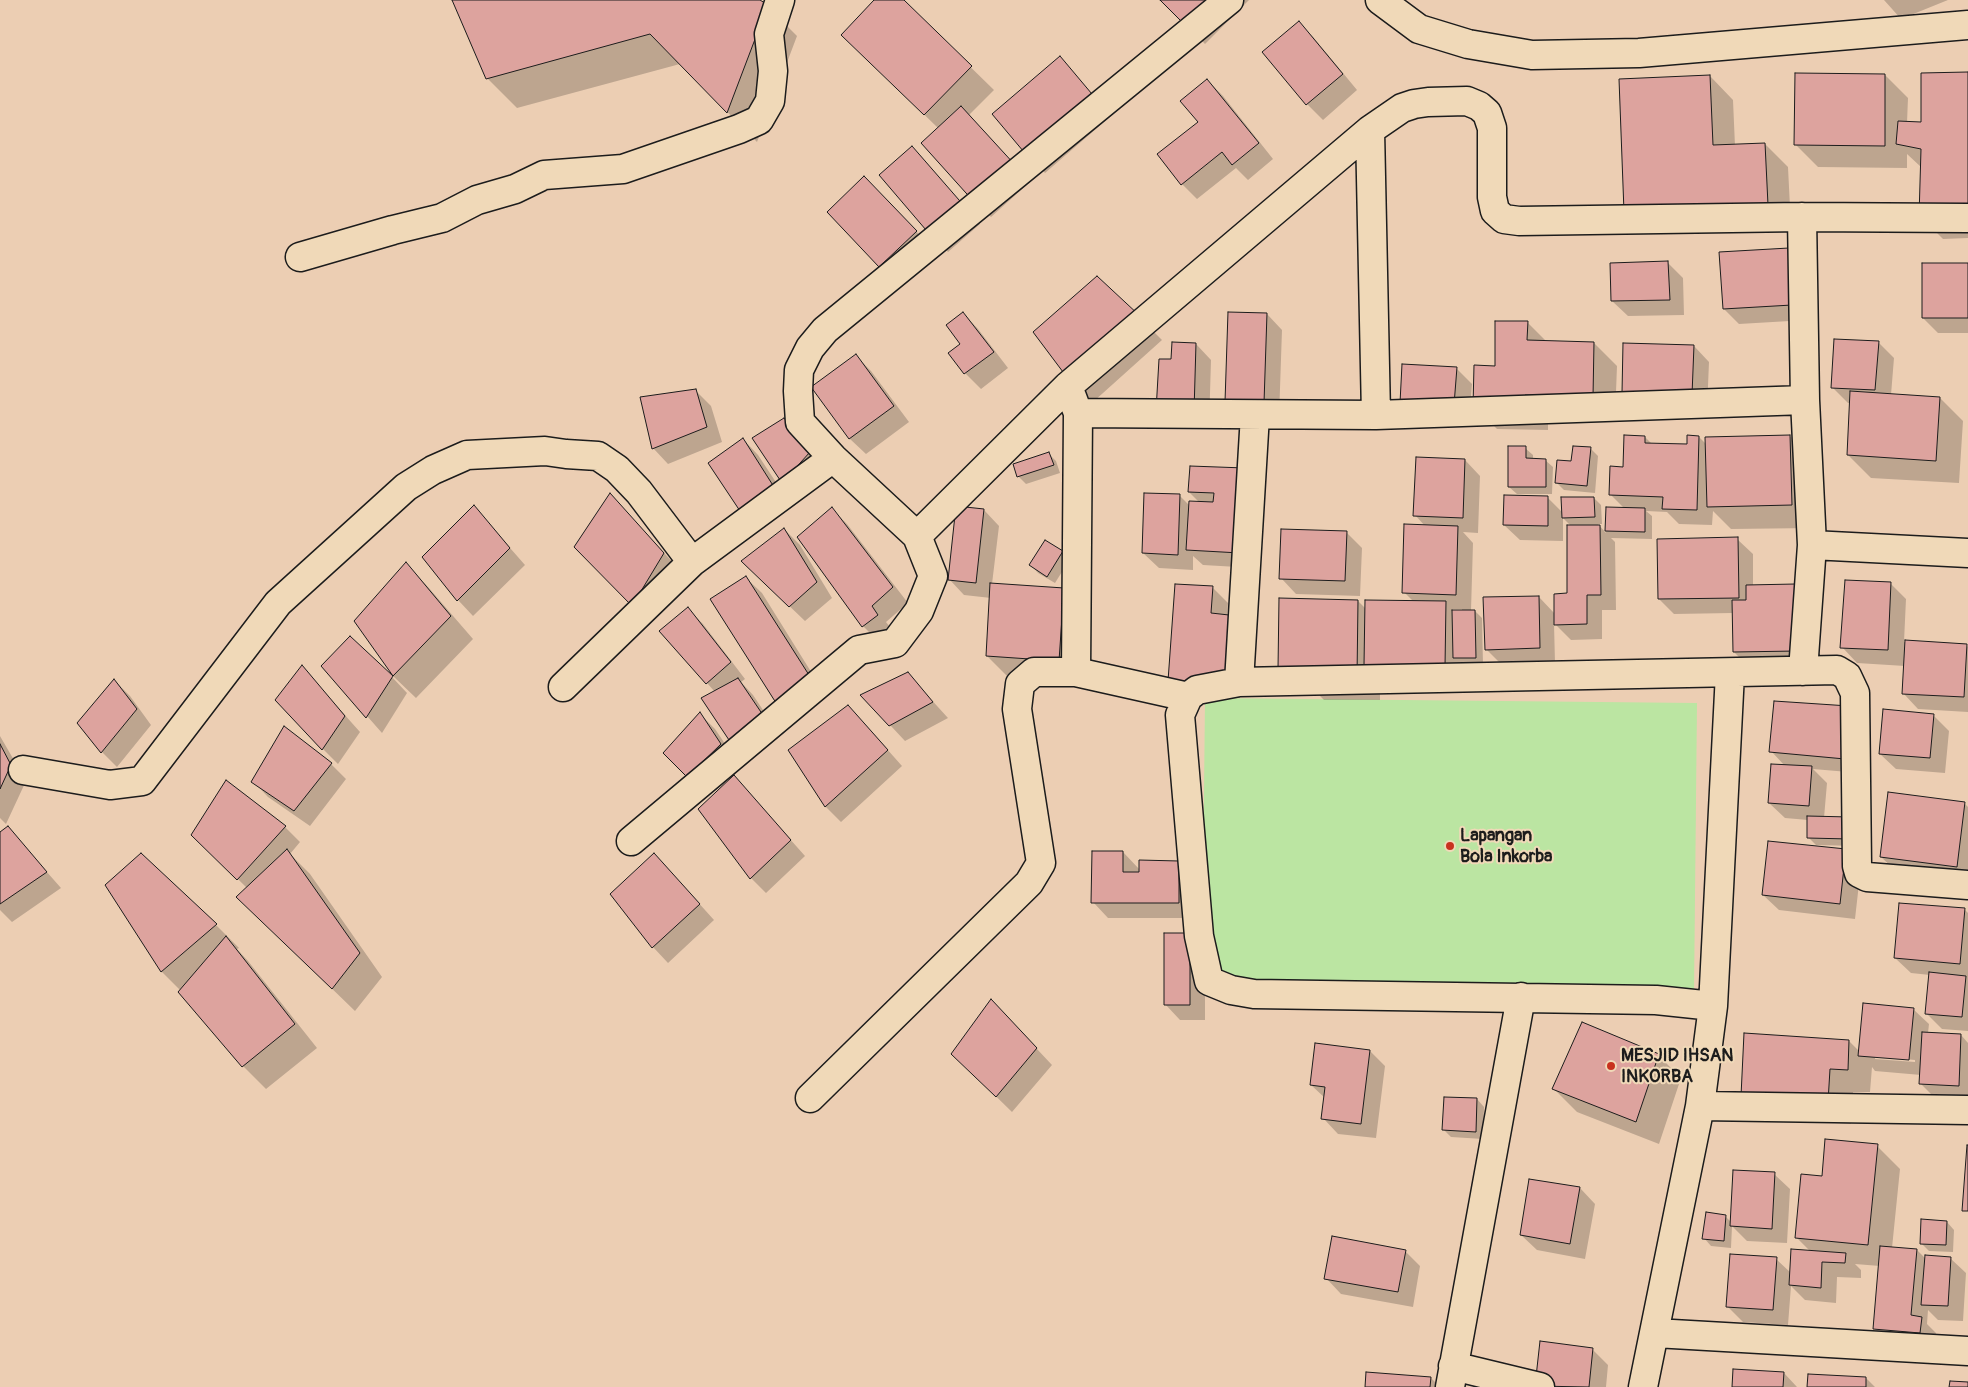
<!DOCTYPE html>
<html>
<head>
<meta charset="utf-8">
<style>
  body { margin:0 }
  canvas { display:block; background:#ecceb3 }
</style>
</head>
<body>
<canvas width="1968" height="1387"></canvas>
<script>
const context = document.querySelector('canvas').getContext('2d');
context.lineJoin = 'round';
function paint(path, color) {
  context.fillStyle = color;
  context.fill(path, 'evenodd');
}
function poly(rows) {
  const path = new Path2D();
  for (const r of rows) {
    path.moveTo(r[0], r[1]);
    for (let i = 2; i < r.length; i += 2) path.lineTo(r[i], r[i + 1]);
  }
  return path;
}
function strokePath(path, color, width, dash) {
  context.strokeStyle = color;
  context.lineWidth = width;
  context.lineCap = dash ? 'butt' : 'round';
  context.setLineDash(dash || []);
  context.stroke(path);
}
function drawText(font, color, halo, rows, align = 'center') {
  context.font = font + ' Pangolin,sans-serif';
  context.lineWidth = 4;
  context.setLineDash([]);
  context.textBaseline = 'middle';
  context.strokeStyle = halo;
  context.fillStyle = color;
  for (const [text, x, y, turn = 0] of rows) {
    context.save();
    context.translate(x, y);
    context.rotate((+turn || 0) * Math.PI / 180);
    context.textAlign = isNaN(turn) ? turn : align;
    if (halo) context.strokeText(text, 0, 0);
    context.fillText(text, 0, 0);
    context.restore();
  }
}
paint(poly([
  [1205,698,1697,703,1694,994,1202,989]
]), '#bbe5a2');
paint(poly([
  [454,0,758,0,767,6,797,36,757,142,680,64,517,108,487,78],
  [876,0,902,0,994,90,969,115,1030,182,991,217,976,202,938,128,866,58],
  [1162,0,1249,0,1205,44],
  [1884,0,1948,0,1901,19],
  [1298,22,1314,38,1357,90,1323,120,1307,104,1264,53],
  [1059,58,1111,116,1045,173,1030,157],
  [1968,73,1968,238,1943,239,1920,216,1921,167,1907,154,1907,168,1818,167,1795,144,1885,75,1908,98,1907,123,1923,124],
  [1710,76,1733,100,1735,146,1765,144,1788,167,1791,227,1648,234,1625,211],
  [1207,80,1223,96,1273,159,1248,180,1236,168,1197,199,1182,184,1199,122],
  [912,148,980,224,948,252,933,236],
  [880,193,931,247,895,281,880,266],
  [1789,249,1807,320,1739,324,1724,309],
  [1668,263,1683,278,1684,315,1628,316,1612,301],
  [1968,264,1968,333,1938,333,1923,318],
  [963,313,978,329,1008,368,981,389,965,373,950,353,962,344],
  [1267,314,1282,330,1279,418,1242,417],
  [1139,317,1162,340,1093,402,1070,379],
  [1527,322,1547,342,1594,343,1617,366,1615,419,1548,418,1548,430,1497,429,1474,406,1496,367],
  [1878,342,1894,358,1891,395,1940,398,1963,421,1959,483,1871,478,1848,455,1851,403,1848,403,1832,387],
  [1196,344,1211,360,1209,427,1172,360],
  [1694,346,1709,362,1707,410,1638,408],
  [856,356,871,371,909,422,866,454,850,439,813,387],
  [1456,368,1472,384,1469,420,1417,418],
  [695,390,711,406,722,442,668,464,653,448],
  [783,420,825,468,799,497],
  [1790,436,1813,459,1814,528,1731,529,1713,511,1712,525,1679,524,1667,512,1646,511,1652,516,1652,539,1611,538,1615,542,1616,610,1602,610,1602,639,1571,640,1554,623,1555,663,1502,665,1486,649,1539,597,1555,614,1569,595,1572,527,1563,518,1563,541,1520,540,1504,525,1548,498,1563,513,1594,498,1601,505,1602,524,1598,524,1606,533,1607,508,1624,508,1611,495,1625,468,1645,437,1652,444,1688,445,1699,437,1707,445],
  [743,439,758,455,789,502,710,463],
  [1525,448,1533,455,1533,460,1545,460,1553,467,1552,494,1517,494,1509,487],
  [1590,448,1598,456,1595,493,1564,490,1557,483],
  [1049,454,1056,461,1060,473,1026,484,1018,476],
  [1465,460,1480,476,1478,533,1463,532,1473,543,1471,611,1475,611,1482,618,1483,665,1380,680,1380,700,1324,700,1316,692,1358,601,1366,609,1414,602,1404,592,1425,526,1415,515],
  [1452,609,1462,609,1462,611,1454,612],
  [1244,469,1255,568,1203,565,1193,556,1193,570,1159,568,1143,553,1179,495,1190,506,1200,503,1189,492],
  [610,495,679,569,648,620,575,546],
  [474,507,525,565,473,616,458,600,423,557],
  [832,509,847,524,908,603,886,622,893,631,879,642,863,626,798,537],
  [984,510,999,526,992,584,1063,589,1081,683,1010,679,987,656,991,598,964,595,949,579],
  [784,529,800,545,832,598,805,621,758,576],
  [1346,532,1362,548,1360,596,1296,594,1281,578],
  [1737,539,1753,554,1753,586,1812,666,1749,667,1734,652,1733,613,1674,614,1659,599],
  [1062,552,1070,559,1055,583,1038,573,1031,565],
  [406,564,428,587,473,639,416,698,393,676,356,621],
  [746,578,762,593,823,691,794,720],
  [1891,584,1906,599,1904,642,1966,645,1968,647,1968,712,1918,709,1903,693,1905,666,1857,663,1842,647],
  [1212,587,1228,603,1227,616,1244,631,1240,698,1185,696,1169,680],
  [1227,628,1230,628,1226,689,1223,689],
  [688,609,703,624,745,679,741,682,753,695,779,734,750,761,734,746,715,692,661,631],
  [323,666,392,677,407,693,382,733],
  [302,667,360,732,338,764,323,749],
  [908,674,948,718,905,741,890,725],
  [115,681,130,696,151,725,117,767,102,752],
  [1776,702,1860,773,1813,769,1827,783,1824,818,1857,846,1816,845,1808,837,1808,820,1785,818,1769,803,1785,766,1771,751],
  [700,714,715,729,736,760,703,792,664,753],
  [1933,715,1949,731,1945,773,1896,769,1880,754],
  [863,722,902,766,841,822,826,807,789,750],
  [0,736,26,781,6,824,0,818],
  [331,764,346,779,310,826,268,797,253,781],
  [749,793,805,856,766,893,751,878],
  [1964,803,1968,807,1968,881,1897,872,1881,857],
  [285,827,300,842,290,854,310,874,382,977,355,1011,261,920,247,888,193,835],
  [8,828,61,888,12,922,0,910,0,834],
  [1769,842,1861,866,1855,919,1779,910,1763,895],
  [1123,852,1140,870,1179,862,1194,918,1108,918,1093,902],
  [669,870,714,920,668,963,653,947,612,895],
  [107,886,216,925,239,948,237,949,248,961,317,1048,266,1089,243,1066,180,992,181,991,162,972],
  [1964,909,1968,913,1968,1031,1942,1029,1926,1013,1930,975,1911,973,1895,958],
  [1165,934,1205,950,1205,1020,1180,1020,1165,1004],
  [1913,1009,1929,1024,1928,1033,1961,1035,1968,1043,1968,1101,1936,1099,1920,1083,1921,1075,1875,1071,1872,1067,1870,1092,1853,1092,1851,1124,1765,1119,1849,1041,1860,1052],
  [1875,1056,1915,1060,1915,1062,1875,1059],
  [1006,1016,1052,1065,1012,1112,968,1069],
  [1370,1051,1385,1066,1376,1138,1338,1134,1323,1118,1325,1098,1311,1085],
  [1658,1055,1681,1078,1659,1144,1577,1112,1554,1089],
  [1477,1099,1484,1107,1483,1139,1451,1137,1444,1130],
  [1877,1146,1900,1169,1892,1248,1917,1250,1926,1259,1950,1258,1966,1273,1963,1321,1938,1320,1928,1310,1927,1324,1936,1333,1935,1348,1889,1344,1874,1328,1880,1266,1855,1264,1861,1270,1861,1278,1837,1277,1836,1303,1805,1300,1791,1286,1788,1325,1743,1322,1727,1306,1776,1259,1791,1273,1811,1252,1796,1237,1823,1178],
  [1774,1174,1790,1189,1787,1243,1747,1241,1732,1226,1731,1248,1711,1246,1704,1238,1725,1216,1731,1222],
  [1580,1188,1595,1204,1585,1259,1537,1250,1521,1235],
  [1947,1222,1954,1230,1953,1252,1929,1251,1921,1243],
  [1405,1251,1420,1266,1413,1307,1341,1294,1326,1278],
  [1593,1350,1608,1365,1606,1387,1538,1387],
  [1784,1373,1797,1387,1734,1387],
  [1431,1378,1440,1387,1366,1387],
  [1866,1378,1875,1387,1808,1387]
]), '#0003');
const building = poly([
  [452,0,760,0,768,5,727,113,650,34,486,79,452,0],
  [874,0,904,0,972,66,924,115,841,35,874,0],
  [1160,0,1218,0,1189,29,1160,0],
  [1299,21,1343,74,1306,105,1262,52,1299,21],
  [1060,56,1097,100,1029,158,992,114,1060,56],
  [1968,72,1968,215,1919,217,1921,149,1896,144,1898,121,1921,122,1921,73,1968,72],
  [1795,73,1885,74,1885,146,1794,145,1795,73],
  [1710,75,1713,145,1765,143,1768,205,1624,212,1619,79,1710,75],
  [1207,79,1259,143,1232,165,1222,152,1181,185,1157,154,1198,122,1180,101,1207,79],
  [961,106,1016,166,975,203,921,143,961,106],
  [912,146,966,208,932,237,879,175,912,146],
  [864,176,917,231,879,267,827,212,864,176],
  [1789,248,1792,305,1723,309,1719,252,1789,248],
  [1668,261,1670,300,1611,301,1610,263,1668,261],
  [1922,263,1968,263,1968,318,1922,318,1922,263],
  [1097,276,1140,316,1069,380,1033,332,1097,276],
  [963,312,994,352,964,374,948,353,960,344,946,325,963,312],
  [1228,312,1267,313,1264,403,1225,402,1228,312],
  [1495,321,1528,321,1527,340,1594,342,1593,397,1525,395,1525,408,1473,407,1474,365,1495,366,1495,321],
  [1834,339,1879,341,1875,390,1831,388,1834,339],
  [1172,342,1196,343,1194,412,1156,411,1159,359,1171,359,1172,342],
  [1623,343,1694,345,1692,395,1622,393,1623,343],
  [856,354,894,406,849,439,811,387,856,354],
  [1402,364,1457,367,1454,405,1400,403,1402,364],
  [696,389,707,427,652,449,640,397,696,389],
  [1850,391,1940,397,1936,461,1847,455,1850,391],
  [784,418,810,452,782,483,752,438,784,418],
  [1624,435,1645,436,1645,443,1687,444,1687,435,1699,436,1697,510,1662,509,1663,497,1609,495,1610,466,1623,467,1624,435],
  [1790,435,1792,505,1707,507,1705,437,1790,435],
  [743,438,774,487,740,511,708,463,743,438],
  [1508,446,1526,446,1526,458,1546,459,1546,487,1508,487,1508,446],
  [1573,446,1591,447,1587,486,1555,483,1557,460,1571,461,1573,446],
  [1049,452,1054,465,1017,477,1013,464,1049,452],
  [1416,457,1465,459,1463,518,1413,516,1416,457],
  [1190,466,1245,468,1240,553,1186,550,1189,501,1213,502,1214,493,1188,492,1190,466],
  [610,493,664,553,632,606,574,547,610,493],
  [1144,493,1180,494,1178,555,1142,553,1144,493],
  [1504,495,1548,496,1548,526,1503,525,1504,495],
  [1561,497,1594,497,1595,517,1562,518,1561,497],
  [474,505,510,548,457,601,422,557,474,505],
  [956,506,984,509,976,583,948,580,956,506],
  [832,507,893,587,872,606,878,615,862,627,797,537,832,507],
  [1606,507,1645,508,1645,532,1605,531,1606,507],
  [1404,524,1458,526,1456,595,1402,593,1404,524],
  [1567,525,1600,525,1601,595,1587,595,1587,624,1554,625,1554,594,1567,593,1567,525],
  [784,528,817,582,789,607,741,561,784,528],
  [1281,529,1347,531,1345,581,1279,579,1281,529],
  [1738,537,1739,598,1658,599,1657,539,1738,537],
  [1045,540,1063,551,1047,577,1029,565,1045,540],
  [406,562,451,616,393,676,354,621,406,562],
  [746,576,809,675,778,706,710,599,746,576],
  [1845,580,1891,582,1888,650,1840,648,1845,580],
  [990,583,1064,588,1059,661,986,656,990,583],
  [1175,584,1213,586,1211,613,1229,615,1225,683,1168,681,1175,584],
  [1796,584,1797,651,1733,652,1732,600,1746,600,1746,585,1796,584],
  [1539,596,1540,648,1485,650,1483,597,1539,596],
  [1279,598,1358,600,1357,678,1278,669,1279,598],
  [1365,600,1446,601,1445,667,1364,665,1365,600],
  [688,607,731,662,706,684,659,631,688,607],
  [1452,610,1475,610,1476,658,1453,658,1452,610],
  [350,636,393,676,366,718,321,666,350,636],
  [1905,640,1967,644,1964,697,1902,694,1905,640],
  [302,665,345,716,322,750,275,700,302,665],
  [908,672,933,702,889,726,860,695,908,672],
  [738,678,765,718,733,746,701,698,738,678],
  [114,679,137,709,101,753,77,723,114,679],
  [1774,701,1849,706,1845,759,1769,752,1774,701],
  [848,705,888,750,825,807,788,750,848,705],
  [1883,709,1934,714,1930,758,1879,754,1883,709],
  [700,712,721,744,687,777,663,753,700,712],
  [284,726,332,763,294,811,251,782,284,726],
  [0,744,11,765,0,789,0,744],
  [1771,764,1812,766,1809,806,1768,803,1771,764],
  [734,775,791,840,750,879,698,809,734,775],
  [226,780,286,826,237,880,191,835,226,780],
  [1888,792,1965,802,1957,867,1880,857,1888,792],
  [1807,816,1850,817,1850,839,1807,838,1807,816],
  [8,826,47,872,0,904,0,832,8,826],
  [1768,841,1846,849,1840,904,1762,895,1768,841],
  [287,849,360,953,332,989,236,897,287,849],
  [1092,851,1123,851,1123,872,1139,872,1139,860,1179,861,1179,903,1091,903,1092,851],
  [141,853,217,924,161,972,105,885,141,853],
  [654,853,700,904,652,948,610,894,654,853],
  [1899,903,1965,908,1960,964,1894,958,1899,903],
  [1164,933,1190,933,1190,1005,1164,1005,1164,933],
  [226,936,295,1024,242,1067,178,992,226,936],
  [1929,972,1966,976,1962,1017,1925,1014,1929,972],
  [991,999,1037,1048,996,1097,951,1054,991,999],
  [1863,1003,1914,1008,1909,1060,1858,1056,1863,1003],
  [1582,1022,1659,1054,1636,1122,1552,1089,1582,1022],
  [1922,1032,1961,1034,1959,1086,1919,1084,1922,1032],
  [1744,1033,1849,1040,1848,1070,1830,1069,1828,1102,1741,1096,1744,1033],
  [1315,1043,1370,1050,1361,1124,1321,1119,1325,1087,1310,1085,1315,1043],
  [1444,1097,1477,1098,1476,1132,1442,1130,1444,1097],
  [1825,1139,1878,1144,1868,1245,1795,1238,1801,1174,1822,1176,1825,1139],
  [1967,1145,1968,1145,1968,1211,1962,1211,1967,1145],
  [1733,1170,1775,1172,1772,1229,1730,1226,1733,1170],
  [1529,1179,1580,1187,1570,1244,1520,1235,1529,1179],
  [1706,1212,1726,1215,1724,1241,1702,1239,1706,1212],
  [1921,1219,1947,1221,1946,1245,1920,1244,1921,1219],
  [1332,1236,1406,1250,1398,1292,1324,1279,1332,1236],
  [1880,1246,1917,1249,1911,1315,1922,1317,1920,1333,1873,1329,1880,1246],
  [1791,1249,1846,1253,1845,1263,1822,1262,1821,1288,1789,1285,1791,1249],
  [1730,1254,1777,1257,1773,1310,1726,1307,1730,1254],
  [1925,1255,1951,1257,1948,1306,1921,1305,1925,1255],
  [1540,1341,1593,1348,1589,1387,1535,1386,1540,1341],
  [1733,1369,1784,1372,1783,1387,1732,1387,1733,1369],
  [1366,1372,1431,1377,1430,1387,1365,1387,1366,1372],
  [1808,1374,1866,1377,1866,1387,1807,1387,1808,1374],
  [1950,1381,1968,1382,1968,1387,1949,1387,1950,1381]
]);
paint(building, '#dda39e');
strokePath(building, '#1c1c1c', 1);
const minor = poly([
  [1380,0,1419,29,1468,44,1532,55,1639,53,1968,25],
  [1370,130,1376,415],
  [1802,217,1805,400,1812,545,1803,671],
  [300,257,393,230,442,218,477,200,515,189,544,175,623,169,739,129,759,120,770,101,773,71,769,34,780,0],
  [1072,397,1078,413,1076,672,1188,697],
  [1078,413,1376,415,1805,400],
  [917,536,1068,386,1370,130,1402,108,1414,104,1428,102,1467,101,1479,106,1487,113,1492,128,1492,197,1495,211,1504,219,1519,221,1802,217,1968,218],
  [1812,545,1968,553],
  [1239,682,1255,415],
  [563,687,692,562,833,458],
  [23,770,110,785,142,781,278,603,406,487,433,470,467,455,545,451,566,454,598,456,617,469,639,492,692,562],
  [631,841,859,650,895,643,919,611,933,576,917,536,833,458,800,422,798,391,799,370,810,348,825,330,1229,0],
  [1713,1006,1656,1000,1254,994,1231,990,1209,981,1199,936,1180,715,1188,697,1197,690,1239,682,1837,670,1847,676,1855,693,1857,866,1859,873,1867,877,1968,885],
  [810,1098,1029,883,1041,863,1017,709,1020,684,1034,672,1076,672],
  [1700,1106,1968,1110],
  [1655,1333,1968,1351],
  [1453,1366,1540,1387],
  [1450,1387,1521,997],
  [1643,1387,1700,1106,1713,1006,1730,673]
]);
strokePath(minor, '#1c1c1c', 31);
strokePath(minor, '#f0d9b8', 28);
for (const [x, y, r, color] of [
  [1450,846,5,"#c8321e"],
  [1611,1066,5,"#c8321e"]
]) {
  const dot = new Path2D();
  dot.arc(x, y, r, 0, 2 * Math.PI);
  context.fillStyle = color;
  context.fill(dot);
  strokePath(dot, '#f0d9b8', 2);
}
drawText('bold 18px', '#1c1c1c', '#f0d9b8', [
  ["Lapangan",1460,836],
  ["Bola Inkorba",1460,857],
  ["MESJID IHSAN",1621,1056],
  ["INKORBA",1621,1077]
], 'left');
</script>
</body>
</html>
